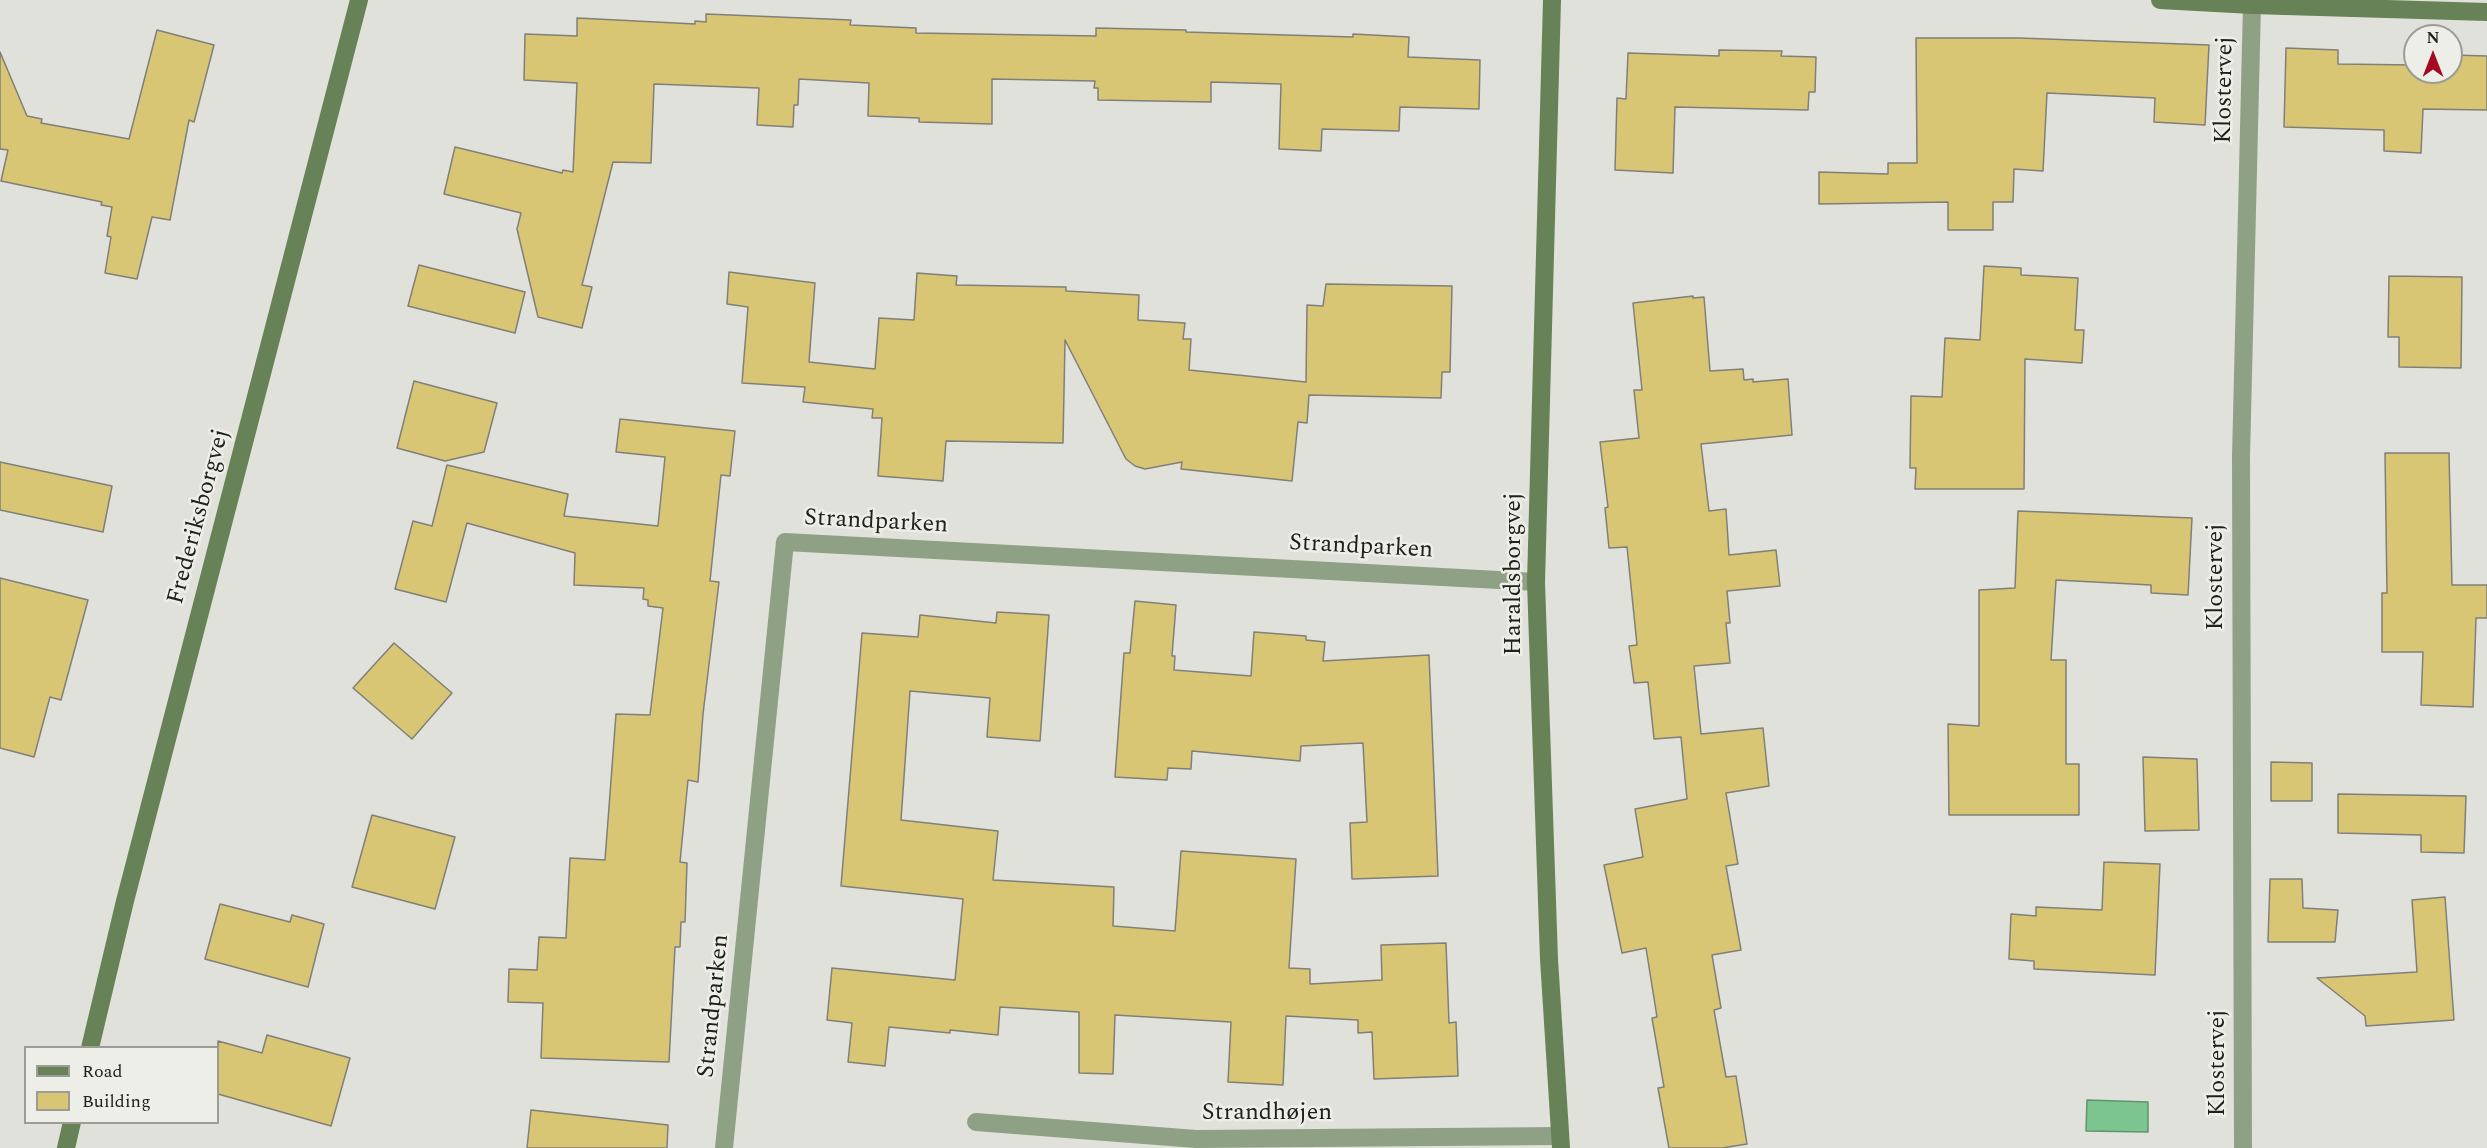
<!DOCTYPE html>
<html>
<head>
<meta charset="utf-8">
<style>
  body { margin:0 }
  #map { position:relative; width:2487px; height:1148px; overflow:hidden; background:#e0e1da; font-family:Spectral,serif }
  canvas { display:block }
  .legend { position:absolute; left:24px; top:1046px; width:195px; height:78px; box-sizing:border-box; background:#edeee7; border:2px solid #9b9c96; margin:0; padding:8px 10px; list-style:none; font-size:18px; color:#20201d }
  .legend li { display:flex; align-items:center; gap:12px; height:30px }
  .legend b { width:30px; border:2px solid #9b9c96 }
  .north { position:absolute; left:2403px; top:24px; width:60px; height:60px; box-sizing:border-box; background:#edeee7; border:2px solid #9b9c96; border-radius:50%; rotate:0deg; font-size:16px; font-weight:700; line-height:24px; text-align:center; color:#20201d }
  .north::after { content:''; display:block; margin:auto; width:21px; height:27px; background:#a40922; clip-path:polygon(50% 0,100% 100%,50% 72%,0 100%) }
</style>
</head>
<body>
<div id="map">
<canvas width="2487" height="1148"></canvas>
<ul class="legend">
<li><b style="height:8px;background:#678256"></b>Road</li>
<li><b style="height:16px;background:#d9c674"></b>Building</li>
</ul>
<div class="north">N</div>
</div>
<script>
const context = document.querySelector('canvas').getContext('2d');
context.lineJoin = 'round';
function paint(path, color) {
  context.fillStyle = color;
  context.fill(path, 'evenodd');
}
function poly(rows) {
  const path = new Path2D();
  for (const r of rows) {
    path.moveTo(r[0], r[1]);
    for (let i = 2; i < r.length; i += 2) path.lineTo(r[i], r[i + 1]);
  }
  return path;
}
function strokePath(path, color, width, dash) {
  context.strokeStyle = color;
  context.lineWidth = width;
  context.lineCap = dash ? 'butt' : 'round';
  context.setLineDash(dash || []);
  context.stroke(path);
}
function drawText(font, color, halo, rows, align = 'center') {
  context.font = font + ' Spectral,serif';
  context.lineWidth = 5;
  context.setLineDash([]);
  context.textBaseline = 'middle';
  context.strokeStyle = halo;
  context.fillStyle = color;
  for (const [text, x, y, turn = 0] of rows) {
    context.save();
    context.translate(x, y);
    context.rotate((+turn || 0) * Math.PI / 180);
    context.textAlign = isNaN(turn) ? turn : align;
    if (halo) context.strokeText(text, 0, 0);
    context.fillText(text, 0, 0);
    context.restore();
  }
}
const water = poly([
  [2087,1100,2148,1102,2148,1132,2086,1131,2087,1100]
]);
paint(water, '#7cc591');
strokePath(water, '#60946e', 1.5);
const building = poly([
  [706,14,851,20,850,25,916,28,916,33,1096,36,1096,28,1186,30,1186,32,1353,37,1353,34,1409,37,1408,57,1480,60,1479,109,1400,107,1399,131,1322,129,1321,151,1279,149,1281,84,1211,82,1211,102,1098,100,1098,88,1094,88,1095,81,992,79,992,124,919,122,919,118,868,116,869,83,799,79,798,105,794,105,793,127,757,125,759,88,654,84,651,163,613,162,582,285,592,287,582,328,538,317,517,229,521,213,444,194,455,147,562,173,563,170,573,172,577,83,524,80,525,34,577,36,577,18,695,24,695,21,706,22,706,14],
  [157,30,214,45,194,122,189,120,170,220,152,217,137,279,105,273,111,237,107,236,112,207,101,205,102,202,1,181,8,150,0,149,0,52,27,116,42,119,41,123,129,139,157,30],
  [1916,38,2019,38,2209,45,2205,125,2154,122,2155,98,2047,93,2043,171,2014,169,2013,202,1993,202,1993,230,1948,230,1948,202,1819,204,1819,172,1888,174,1888,163,1917,163,1916,38],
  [2286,48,2338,50,2338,64,2415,65,2415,72,2451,72,2451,55,2487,56,2487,110,2423,109,2421,153,2384,151,2384,130,2284,127,2286,48],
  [1719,50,1782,51,1781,56,1816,57,1815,92,1809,92,1808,110,1675,107,1673,173,1615,170,1617,98,1626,99,1628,53,1719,56,1719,50],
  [419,265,525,292,515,333,408,306,419,265],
  [1984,266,2021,268,2021,275,2078,278,2075,330,2084,330,2082,363,2025,359,2024,489,1915,489,1916,468,1910,468,1911,396,1942,397,1945,338,1980,340,1984,266],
  [729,272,815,283,809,362,875,369,879,318,914,320,917,273,957,276,956,285,1066,287,1066,291,1139,295,1138,320,1185,323,1183,339,1191,339,1189,370,1306,382,1307,305,1323,306,1326,284,1452,286,1450,372,1442,372,1441,398,1309,395,1307,423,1298,422,1292,481,1181,469,1182,462,1145,469,1135,466,1126,459,1065,340,1063,443,946,441,943,481,878,476,882,418,872,418,873,409,803,402,805,387,742,383,748,307,727,304,729,272],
  [2389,276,2462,277,2461,368,2399,367,2399,337,2388,337,2389,276],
  [1693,296,1693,298,1704,297,1710,371,1743,369,1744,380,1753,379,1753,382,1788,379,1792,435,1701,444,1709,511,1726,509,1729,555,1776,550,1780,586,1727,591,1730,623,1726,623,1730,663,1694,666,1701,734,1763,728,1769,786,1726,793,1738,864,1726,866,1741,950,1712,955,1721,1008,1714,1010,1726,1077,1736,1076,1747,1144,1722,1148,1669,1148,1658,1088,1664,1087,1652,1018,1657,1017,1646,948,1622,953,1604,865,1643,857,1635,809,1687,799,1681,737,1654,739,1648,682,1634,683,1629,646,1637,645,1627,547,1609,548,1605,508,1608,507,1600,442,1639,438,1634,390,1642,390,1633,303,1693,296],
  [414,381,497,403,484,452,445,461,397,448,414,381],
  [620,419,735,431,730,476,721,475,710,581,719,582,703,714,698,782,688,780,680,862,687,863,685,922,681,922,680,947,675,947,669,1062,541,1058,543,1003,508,1002,509,969,537,970,539,937,566,938,570,858,605,860,616,714,650,715,663,608,648,606,648,600,643,599,644,588,574,585,575,553,467,523,446,602,395,589,413,521,432,526,447,465,568,494,564,516,658,526,665,457,616,452,620,419],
  [2385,453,2449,453,2452,585,2487,585,2487,618,2476,618,2473,707,2421,705,2423,652,2382,652,2382,593,2387,593,2385,453],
  [0,462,112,486,103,532,0,510,0,462],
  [2018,511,2192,518,2188,595,2151,593,2151,585,2056,580,2051,660,2066,660,2066,764,2079,764,2079,815,1949,815,1948,724,1979,726,1979,590,2015,588,2018,511],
  [0,578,88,600,61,700,50,697,34,757,0,748,0,578],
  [1135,601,1176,605,1172,656,1175,656,1174,670,1251,676,1254,632,1306,636,1306,640,1325,642,1323,661,1429,655,1438,876,1352,879,1350,823,1367,822,1363,743,1301,746,1300,761,1192,751,1191,769,1168,768,1167,780,1115,777,1124,653,1130,653,1135,601],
  [997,612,1049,615,1040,741,987,737,990,698,910,691,901,820,998,831,993,880,1114,887,1113,926,1175,931,1181,851,1296,859,1289,968,1310,969,1310,984,1382,980,1381,945,1446,943,1449,1023,1456,1022,1458,1076,1374,1079,1372,1032,1358,1033,1358,1020,1286,1016,1283,1085,1228,1082,1231,1022,1115,1015,1113,1074,1079,1073,1079,1012,1000,1007,998,1035,950,1030,950,1033,889,1027,885,1066,848,1062,852,1023,827,1020,832,968,955,980,963,899,841,886,862,633,918,637,920,615,996,623,997,612],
  [394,643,452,693,412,739,353,688,394,643],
  [2143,757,2197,759,2199,830,2145,831,2143,757],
  [2271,762,2312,763,2312,801,2271,801,2271,762],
  [2338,794,2466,796,2464,853,2421,852,2421,835,2338,833,2338,794],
  [372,815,455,837,435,909,352,887,372,815],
  [2104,862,2160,864,2155,975,2034,969,2034,961,2009,959,2011,914,2036,916,2036,907,2102,910,2104,862],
  [2270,879,2302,879,2303,908,2338,910,2335,942,2268,942,2270,879],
  [2445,897,2454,1020,2366,1026,2365,1016,2317,978,2417,972,2412,900,2445,897],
  [220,904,290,922,292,915,324,924,308,987,205,959,220,904],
  [267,1035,350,1058,331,1126,218,1094,218,1041,262,1053,267,1035],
  [531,1110,668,1125,667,1148,527,1148,531,1110]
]);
paint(building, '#d9c674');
strokePath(building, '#817f79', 1.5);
strokePath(poly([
  [976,1122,1196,1139,1559,1136],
  [724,1148,785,542,1536,582],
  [2243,1148,2241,457,2252,5]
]), '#8fa184', 18);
strokePath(poly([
  [1552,0,1536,582,1549,959,1561,1148],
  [2160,0,2252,5,2487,12],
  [90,1048,125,901,359,0],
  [66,1148,72,1122]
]), '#678256', 18);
drawText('24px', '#20201d', '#edeee7', [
  ["Klostervej",2226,90,-89],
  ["Frederiksborgvej",200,517,-75],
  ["Strandparken",876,523,3],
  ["Strandparken",1361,548,3],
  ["Haraldsborgvej",1515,574,-90],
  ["Klostervej",2217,577,-90],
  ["Strandparken",715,1006,-84],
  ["Klostervej",2219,1063,-90],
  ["Strandhøjen",1267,1114]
]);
</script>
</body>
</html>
